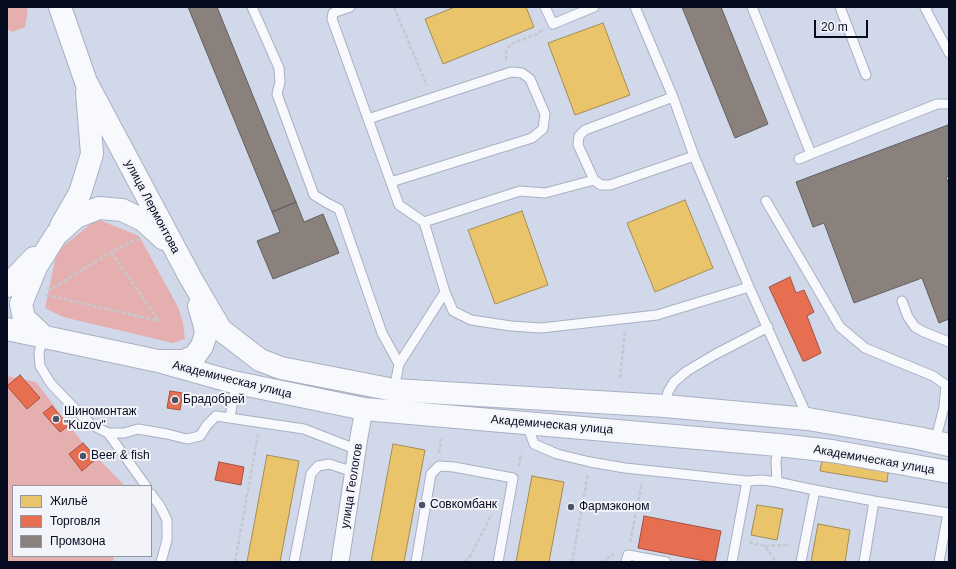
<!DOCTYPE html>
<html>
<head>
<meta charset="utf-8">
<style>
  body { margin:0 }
  #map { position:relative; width:956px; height:569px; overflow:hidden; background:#d0d8ea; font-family:Helvetica,sans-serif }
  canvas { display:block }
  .frame { position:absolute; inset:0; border:8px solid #060b1f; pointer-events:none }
  .legend { position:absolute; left:12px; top:485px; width:140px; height:72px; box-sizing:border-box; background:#f2f4fa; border:1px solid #9497a2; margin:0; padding:5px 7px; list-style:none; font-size:12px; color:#060b1f }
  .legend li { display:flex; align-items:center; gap:8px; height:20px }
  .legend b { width:20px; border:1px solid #9497a2 }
  .scale { position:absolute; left:814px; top:20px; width:54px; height:18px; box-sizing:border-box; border:2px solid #060b1f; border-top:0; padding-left:5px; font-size:12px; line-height:14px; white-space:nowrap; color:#060b1f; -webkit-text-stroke:3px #f2f4fa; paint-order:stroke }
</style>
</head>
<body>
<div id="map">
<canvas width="956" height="569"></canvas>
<div class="frame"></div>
<ul class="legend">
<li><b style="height:11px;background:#e9c46a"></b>Жильё</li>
<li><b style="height:11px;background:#e76f51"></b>Торговля</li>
<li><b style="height:11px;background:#8a817c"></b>Промзона</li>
</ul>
<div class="scale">20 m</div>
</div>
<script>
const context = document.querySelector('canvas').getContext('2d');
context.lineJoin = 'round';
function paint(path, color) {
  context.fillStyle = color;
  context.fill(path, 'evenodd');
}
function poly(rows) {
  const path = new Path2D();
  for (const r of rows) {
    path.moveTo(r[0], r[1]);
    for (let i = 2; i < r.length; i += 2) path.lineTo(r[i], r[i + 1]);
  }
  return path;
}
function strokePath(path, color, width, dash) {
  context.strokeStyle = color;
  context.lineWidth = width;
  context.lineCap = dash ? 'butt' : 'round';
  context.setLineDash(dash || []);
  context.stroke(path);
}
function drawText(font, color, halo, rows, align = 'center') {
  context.font = font + ' Helvetica,sans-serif';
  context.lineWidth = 4;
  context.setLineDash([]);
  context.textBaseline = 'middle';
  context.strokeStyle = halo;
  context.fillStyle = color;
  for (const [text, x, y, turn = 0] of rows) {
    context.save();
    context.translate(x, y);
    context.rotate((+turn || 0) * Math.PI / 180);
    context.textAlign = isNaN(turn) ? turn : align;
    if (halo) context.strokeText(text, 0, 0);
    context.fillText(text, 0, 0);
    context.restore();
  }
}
paint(poly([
  [7,7,26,7,28,10,25,27,12,32,7,29],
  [97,219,139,236,178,307,183,323,185,339,173,343,63,317,45,308,57,251],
  [7,376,36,382,83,443,125,486,13,486,13,556,114,556,113,562,7,562]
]), '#e6afaf');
const homes = poly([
  [455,7,526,7,534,27,443,64,425,19,455,7],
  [603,23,630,95,575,115,548,43,603,23],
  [685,200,713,268,655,292,627,223,685,200],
  [522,211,548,285,495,304,468,230,522,211],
  [393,444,425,450,404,562,371,562,393,444],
  [823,454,889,466,887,482,820,471,823,454],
  [267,455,299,461,280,562,247,562,267,455],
  [532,476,564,482,549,562,516,562,532,476],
  [757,505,783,509,777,540,751,535,757,505],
  [818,524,850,530,845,562,811,562,818,524]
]);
paint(homes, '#e9c46a');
strokePath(homes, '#a58c54', 1);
const shops = poly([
  [790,277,796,293,804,290,814,312,807,316,821,353,805,361,803,361,769,287,790,277],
  [20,375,40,398,27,409,7,386,20,375],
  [170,391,183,393,180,410,167,408,170,391],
  [52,406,68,426,60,432,43,413,52,406],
  [83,443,97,458,82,471,69,454,83,443],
  [219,462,244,467,241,485,215,480,219,462],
  [644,516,721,531,715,562,710,562,638,548,644,516]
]);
paint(shops, '#e76f51');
strokePath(shops, '#a45142', 1);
const industry = poly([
  [188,7,217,7,296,202,272,212,188,7],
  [682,7,721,7,768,124,735,138,682,7],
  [948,125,949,127,949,176,946,177,949,185,949,319,939,323,922,278,854,303,824,223,813,227,796,182,948,125],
  [296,202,304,222,323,214,339,253,273,279,257,241,280,232,272,212,296,202]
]);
paint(industry, '#8a817c');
strokePath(industry, '#625e60', 1);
const lane = poly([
  [252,7,279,68,280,82,277,94,314,195,327,203,339,209,382,333,399,364],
  [350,7,333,13,332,19,399,205,424,222],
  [545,7,553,24,594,7],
  [635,7,673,97,694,156,749,287,808,418],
  [752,7,811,154,937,104,949,104],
  [840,7,866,75],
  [927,7,925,8,949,53],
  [368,119,511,72,522,73,530,79,545,114,543,129,532,138,391,182],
  [694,156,610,185,601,185,594,180,545,193,520,191,424,222,445,292,453,311,471,320,511,326,541,328,657,315,749,287],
  [799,159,811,154],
  [594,180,578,145,579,136,585,130,673,97],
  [766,201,840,327,865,348,933,376,946,385,944,407,935,442],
  [902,301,908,317,915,327,924,332,949,342],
  [43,336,39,353,40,366,51,384,79,413,92,425,108,433,124,433,138,429,167,434,187,439,200,436,207,425,216,416,304,429,358,450],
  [394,390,399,364,445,292],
  [665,406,668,392,674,382,687,371,714,355,768,327],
  [230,418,233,399,238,383],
  [527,424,534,444,557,454,590,462,625,468,747,481,762,480,777,482,815,490,874,501,949,513],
  [108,433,146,486],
  [777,482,776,462,778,445],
  [151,494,160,506,167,520,167,540,161,562],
  [294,562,311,474,318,466,329,464,354,472],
  [416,562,431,474,439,466,454,467,513,478,498,562],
  [626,562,628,555,666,562],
  [732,562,747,481],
  [801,562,815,490],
  [864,562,874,501],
  [939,562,948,513]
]);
const street = poly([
  [340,562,359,437,364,409]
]);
const secondary = poly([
  [60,7,86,82,190,277,221,330,260,360,281,368,394,390,665,406,808,419,918,438,949,445],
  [61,226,80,193,92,154,87,92],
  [7,286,34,258],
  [7,329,158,361,184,361,195,356,202,346,206,334,204,323,199,306],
  [43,336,24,318,21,304,36,267,56,235,76,217,99,208,122,210,143,220,164,239],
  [158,361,233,382,364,409,778,445,832,451,949,472]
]);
strokePath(lane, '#a9b0c2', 11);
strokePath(street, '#a9b0c2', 19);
strokePath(secondary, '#a9b0c2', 24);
strokePath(poly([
  [394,7,427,86],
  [506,60,506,51,511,44,537,34,543,30],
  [111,252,159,321],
  [48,291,111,252,137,239],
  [46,295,159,321],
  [620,378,625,331],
  [439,453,441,439],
  [519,466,521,453],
  [630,542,642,482],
  [749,542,765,546,776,562],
  [765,546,790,545],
  [235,562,258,435],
  [465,562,469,558,492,514],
  [572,562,588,474],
  [601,562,614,554]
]), '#c6c8cd', 2.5, [4, 2]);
strokePath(lane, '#f8f9fc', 9);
strokePath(street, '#f8f9fc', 17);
strokePath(secondary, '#f8f9fc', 22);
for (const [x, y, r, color] of [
  [175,400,4,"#4d5366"],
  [56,419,4,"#4d5366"],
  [83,456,4,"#4d5366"],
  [422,505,4,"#4d5366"],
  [571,507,4,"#4d5366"]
]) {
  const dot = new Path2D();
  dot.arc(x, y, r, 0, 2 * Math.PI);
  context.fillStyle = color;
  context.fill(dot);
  strokePath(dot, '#f2f4fa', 1.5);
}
drawText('12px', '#060b1f', '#f2f4fa', [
  ["улица Лермонтова",152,207,62],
  ["Академическая улица",232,380,14],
  ["Академическая улица",552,425,5],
  ["Академическая улица",874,460,10],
  ["улица Геологов",352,486,-81]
]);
drawText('12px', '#060b1f', '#f2f4fa', [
  ["Брадобрей",183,400],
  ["Шиномонтаж",64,412],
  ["\"Kuzov\"",64,426],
  ["Beer & fish",91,456],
  ["Совкомбанк",430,505],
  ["Фармэконом",579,507]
], 'left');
</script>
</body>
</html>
